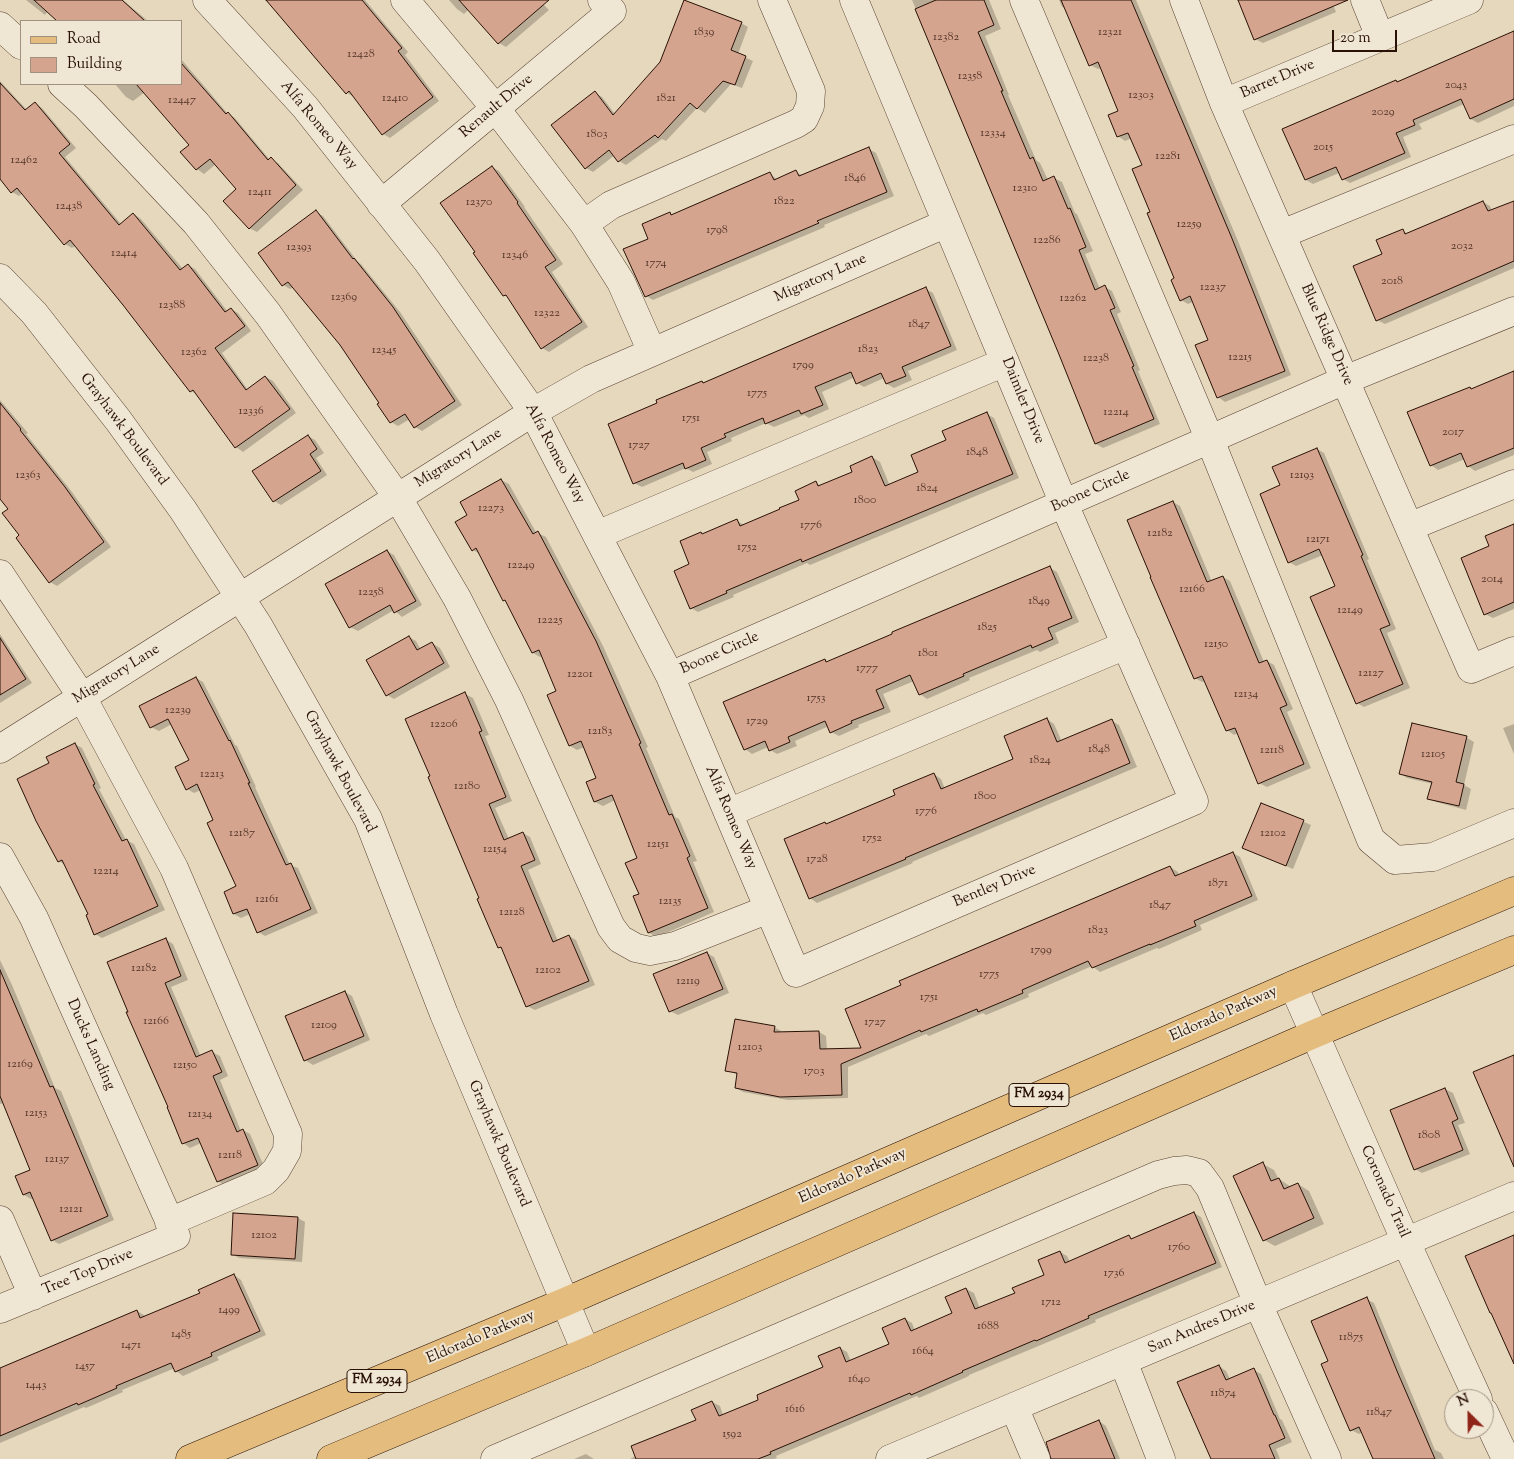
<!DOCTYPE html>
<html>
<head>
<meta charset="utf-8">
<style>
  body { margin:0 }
  #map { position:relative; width:1514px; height:1459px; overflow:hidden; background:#e6d8bc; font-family:"Sorts Mill Goudy",serif }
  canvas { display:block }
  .legend { position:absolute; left:20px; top:20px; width:162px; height:65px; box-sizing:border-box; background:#efe6d3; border:1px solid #a09181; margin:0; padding:6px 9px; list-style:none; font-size:15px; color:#291106 }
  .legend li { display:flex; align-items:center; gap:10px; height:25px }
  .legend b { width:25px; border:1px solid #a09181 }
  .north { position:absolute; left:1444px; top:1389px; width:50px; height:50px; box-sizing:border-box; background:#efe6d3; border:1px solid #a09181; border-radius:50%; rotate:337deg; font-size:14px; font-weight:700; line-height:20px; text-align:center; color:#291106 }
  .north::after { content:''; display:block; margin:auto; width:18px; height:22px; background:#8f2418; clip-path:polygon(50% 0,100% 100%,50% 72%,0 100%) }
  .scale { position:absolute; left:1332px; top:30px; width:65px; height:22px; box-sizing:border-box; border:2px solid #291106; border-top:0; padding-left:6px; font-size:15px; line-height:18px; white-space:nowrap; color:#291106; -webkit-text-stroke:4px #efe6d3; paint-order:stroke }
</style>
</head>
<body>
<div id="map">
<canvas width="1514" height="1459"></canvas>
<ul class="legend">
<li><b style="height:6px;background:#e3bc7e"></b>Road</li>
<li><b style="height:14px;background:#d5a48f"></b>Building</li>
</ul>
<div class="north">N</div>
<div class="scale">20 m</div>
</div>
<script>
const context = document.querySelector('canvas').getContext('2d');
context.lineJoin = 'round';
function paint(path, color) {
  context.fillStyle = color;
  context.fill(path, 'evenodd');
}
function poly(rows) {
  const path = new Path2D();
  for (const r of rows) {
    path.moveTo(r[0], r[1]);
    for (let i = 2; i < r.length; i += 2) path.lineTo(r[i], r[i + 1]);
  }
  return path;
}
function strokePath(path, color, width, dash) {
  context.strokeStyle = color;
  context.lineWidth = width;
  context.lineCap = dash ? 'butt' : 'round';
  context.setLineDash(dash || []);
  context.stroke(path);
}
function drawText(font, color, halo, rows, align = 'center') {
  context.font = font + ' "Sorts Mill Goudy",serif';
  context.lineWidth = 4;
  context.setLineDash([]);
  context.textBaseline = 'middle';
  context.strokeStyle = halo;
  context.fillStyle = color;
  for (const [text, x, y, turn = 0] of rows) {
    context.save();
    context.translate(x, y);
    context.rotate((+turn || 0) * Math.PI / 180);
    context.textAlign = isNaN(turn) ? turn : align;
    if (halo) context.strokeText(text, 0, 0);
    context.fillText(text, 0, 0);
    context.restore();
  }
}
paint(poly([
  [26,0,123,0,148,21,59,21,48,11,45,15],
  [265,0,365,0,408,52,405,55,439,101,390,138,383,134,354,97,347,93,273,6],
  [449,0,539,0,549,10,506,47,499,43,469,9,464,14,457,9],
  [912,0,989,0,1001,29,985,36,1009,95,1008,95,1036,160,1040,163,1048,180,1054,178,1062,182,1075,213,1077,214,1093,251,1085,254,1100,289,1105,287,1112,291,1121,312,1117,314,1140,370,1138,371,1160,424,1103,448,1096,444,1080,406,1082,406],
  [1059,0,1136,0,1238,241,1291,375,1225,402,1218,397,1210,340,1193,302,1188,304,1181,300,1176,279,1152,212,1144,166,1132,138,1125,141,1118,136,1119,111,1101,68,1098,69,1090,65,1067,9,1062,7],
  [1240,0,1331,0,1336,12,1263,43,1255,39],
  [741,23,748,27,738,54,753,61,742,88,731,84,705,113,697,108,666,141,662,139,626,165,619,161,615,155,593,172,586,168,595,93,602,97,615,114],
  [1514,33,1514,106,1478,123,1471,119,1464,104,1419,124,1422,129,1403,137,1411,157,1350,183,1343,179,1339,173,1313,184,1306,180,1398,83],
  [181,59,228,114,235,118,270,160,278,163,303,190,257,232,249,228,237,189,216,164,204,174,197,169,191,145,145,92,133,101,126,97,115,84,181,84],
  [0,81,27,110,35,103,42,108,76,148,65,157,121,224,134,214,141,219,183,269,188,265,195,269,228,312,231,309,238,313,251,331,222,353,248,390,266,377,273,381,296,413,243,452,236,447,198,395,191,391,124,304,75,246,72,248,65,244,23,193,19,196,12,192,0,178],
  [869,149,876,153,894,196,824,225,825,227,653,300,646,296,650,240,670,214,673,215,770,174,778,180,796,172,803,176],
  [492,167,499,171,525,207,524,207,563,264,552,272,588,327,549,352,542,348,509,298,504,295],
  [1483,202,1490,206,1492,211,1514,202,1514,268,1385,324,1377,320,1384,255,1402,230,1408,234],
  [316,212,323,216,358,262,361,264,400,312,462,405,422,431,415,427,410,419,398,426,391,422,381,404,341,344,294,287,290,289,283,285],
  [926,289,933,293,957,350,908,371,912,380,894,388,887,384,884,378,864,387,857,383,853,378,822,392,829,409,809,418,804,415,774,427,766,423,731,438,732,441,707,452,712,464,693,472,686,468,642,487,634,483,703,384],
  [1514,373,1514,455,1475,471,1468,466,1465,459,1438,470,1431,465,1470,388,1473,389],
  [0,400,28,433,26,434,72,492,111,547,57,586,50,582,21,536,9,509,0,497],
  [987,414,994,418,1019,478,810,565,807,563,733,595,734,597,698,612,691,608,691,565,701,533,704,535,737,521,744,525,800,501,816,483,822,486,854,472,872,457,880,462,890,486,920,473,947,441],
  [308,436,315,440,324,453,316,458,327,475,281,505,274,501],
  [1317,449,1324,453,1369,559,1367,560,1396,629,1387,633,1410,688,1364,707,1357,703,1337,587,1323,555,1296,566,1289,562],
  [501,480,509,484,537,534,538,533,546,537,603,646,648,747,646,748,675,817,679,819,697,861,693,862,714,912,657,937,649,933,634,897,640,895,639,858,615,800,603,806,595,802,588,783,598,778,585,747,577,750,570,746,549,695,558,692,542,656,540,657,533,653,507,602,504,600,480,554,473,550,468,516],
  [1173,502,1180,506,1212,582,1223,577,1230,581,1264,662,1267,661,1274,665,1293,709,1287,712,1311,768,1267,787,1259,783,1238,733,1234,735,1227,730,1206,681,1202,682,1195,678],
  [1514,527,1514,609,1493,618,1485,614,1491,546],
  [387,551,394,555,422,605,402,617,394,610,358,631,350,627],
  [1050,568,1057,572,1079,622,1055,633,1059,643,1040,652,1037,650,969,678,970,680,927,699,920,694,914,681,883,694,891,712,858,725,859,727,839,736,831,732,829,726,795,741,797,746,777,754,770,750,768,747,752,754,745,749,825,660,828,662],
  [0,634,32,683,0,703],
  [409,637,416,641,421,650,432,643,440,648,450,667,394,699,387,695],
  [196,678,203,682,235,745,237,746,256,787,255,787,290,865,298,868,318,913,265,936,258,932,250,914,241,918,234,914,237,887,215,820,201,790,194,793,187,789,191,761,172,724,159,731,151,727],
  [465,694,473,698,489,735,485,736,512,801,495,808,509,839,523,833,530,837,541,864,528,870,558,941,569,936,576,940,595,985,535,1010,527,1006,503,950,499,947,481,898],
  [1047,719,1054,724,1062,742,1112,721,1119,725,1137,767,912,862,913,863,817,903,810,898,825,823,828,825,896,796,934,774,941,779,945,789,1015,759],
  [1413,724,1467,738,1474,742,1464,785,1471,789,1466,810,1436,802,1429,798,1433,784,1407,778,1400,773],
  [1514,724,1514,754,1503,728],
  [75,744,82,748,101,788,99,789,126,840,134,844,165,910,102,938,95,934,90,915,65,865,59,861,38,821,50,764],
  [1262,804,1311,825,1293,869,1251,851],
  [1233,853,1240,857,1258,900,1200,925,1202,930,1159,949,1157,948,1100,972,1092,966,1028,994,1029,997,986,1015,983,1013,929,1036,926,1034,848,1067,848,1098,788,1100,743,1092,736,1088,738,1075,727,1070,774,1027,781,1031,781,1033,819,1032,826,1036,827,1050,863,1050,1170,867,1178,872,1179,876],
  [165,939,173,944,188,980,171,987,201,1057,212,1052,220,1056,228,1076,220,1080,241,1131,243,1130,250,1134,265,1169,225,1186,218,1181,201,1143,190,1148,183,1143,170,1107,128,1013],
  [707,953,714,957,729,993,678,1015,670,1011],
  [0,960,12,985,55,1088,61,1091,114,1220,59,1244,52,1240,34,1198,31,1199,24,1195,16,1177,32,1171,4,1103,0,1104],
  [345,992,352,996,370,1040,313,1065,305,1060],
  [1445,1089,1453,1093,1465,1123,1458,1125,1470,1154,1422,1173,1415,1169],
  [1263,1164,1274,1170,1278,1178,1291,1187,1298,1184,1309,1191,1324,1224,1275,1246,1264,1240],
  [1194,1213,1201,1217,1222,1267,1095,1320,1096,1322,969,1375,969,1376,919,1398,917,1396,776,1456,777,1458,774,1459,630,1459,697,1420,712,1402,720,1406,723,1415,760,1400,825,1368,840,1348,847,1352,851,1361,891,1344,905,1319,912,1323,915,1331,953,1314,966,1289,974,1293,980,1309,1016,1293,1046,1275,1060,1252,1067,1256,1070,1262,1129,1237,1133,1239],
  [298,1218,305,1222,302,1262,239,1258,232,1254],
  [234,1275,241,1280,266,1335,217,1357,219,1360,183,1376,176,1371,175,1368,122,1390,123,1392,86,1408,84,1407,0,1443,0,1369,137,1311,144,1315,145,1317,201,1293],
  [1366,1299,1374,1303,1435,1450,1441,1453,1444,1459,1374,1459,1363,1432,1359,1434,1351,1430,1329,1362],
  [1219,1366,1226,1371,1230,1379,1254,1370,1261,1374,1280,1419,1282,1420,1292,1442,1276,1449,1280,1459,1212,1459],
  [1099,1421,1106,1426,1120,1459,1052,1459],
  [586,1454,594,1459,574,1459]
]), '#0003');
const building = poly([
  [34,0,122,0,145,21,57,21,34,0],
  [266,0,362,0,402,48,398,51,433,97,382,135,349,91,346,94,266,0],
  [459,0,549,0,498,44,459,0],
  [684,0,742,22,731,50,746,56,735,85,723,81,697,109,690,103,658,138,655,135,618,162,609,150,585,169,551,125,595,91,613,115,660,62,684,0],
  [936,0,984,0,994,25,978,32,1003,91,1001,91,1030,159,1033,157,1043,181,1054,176,1068,209,1070,208,1086,247,1079,250,1095,290,1105,285,1115,308,1110,310,1134,366,1132,367,1154,419,1095,444,1058,352,915,9,936,0],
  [1061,0,1131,0,1231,236,1285,371,1217,398,1195,345,1208,340,1190,296,1180,301,1171,280,1174,278,1147,213,1150,212,1132,169,1142,165,1128,133,1117,137,1108,115,1118,111,1098,62,1089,66,1061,0],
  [1238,0,1348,0,1254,40,1238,0],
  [1514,31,1514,99,1470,119,1461,99,1413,120,1415,125,1396,133,1405,153,1342,180,1336,167,1305,180,1282,129,1396,80,1397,82,1514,31],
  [181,63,226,114,228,112,268,160,271,157,296,185,249,229,223,201,236,189,210,159,196,170,180,152,189,145,136,84,181,84,181,63],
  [0,83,25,110,35,102,70,144,59,153,119,225,133,213,180,270,188,264,225,312,231,308,245,326,215,348,246,390,265,376,290,409,235,448,193,390,190,392,123,305,70,240,64,245,17,188,11,193,0,179,0,83],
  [869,147,887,192,817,221,819,223,645,297,623,249,648,239,642,224,670,212,671,215,770,172,774,180,796,170,799,176,869,147],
  [492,166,518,202,517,203,556,260,545,267,582,322,541,349,506,295,503,296,473,253,475,252,440,203,492,166],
  [1483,201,1488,211,1514,201,1514,261,1376,321,1353,266,1382,254,1376,240,1403,229,1405,234,1483,201],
  [316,210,353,259,354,258,393,307,455,401,414,428,405,414,390,423,377,404,379,403,340,345,288,282,282,286,258,253,316,210],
  [926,287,951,346,902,367,906,376,886,384,881,373,856,384,851,372,815,387,823,405,801,414,799,410,765,424,763,418,724,434,726,437,701,448,706,460,685,469,683,463,633,484,608,424,657,403,656,400,702,381,703,383,926,287],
  [1514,371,1514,448,1467,467,1461,453,1430,466,1407,412,1470,387,1471,389,1514,371],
  [0,403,21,429,20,430,65,487,104,542,49,583,16,538,19,535,2,513,8,509,0,499,0,403],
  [987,412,1013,474,802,562,801,559,726,591,727,593,690,609,674,571,689,564,680,541,701,532,702,534,737,519,740,526,780,509,779,508,799,500,795,491,816,481,818,486,852,472,850,466,872,456,885,486,918,472,911,455,946,440,942,431,987,412],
  [308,435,317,449,310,454,321,471,273,502,252,471,308,435],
  [1317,448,1363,555,1361,556,1390,625,1380,629,1403,684,1356,704,1310,597,1335,586,1319,549,1288,563,1260,494,1280,485,1272,467,1317,448],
  [501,479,533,534,538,531,596,641,641,743,639,744,669,815,672,814,690,856,687,858,708,908,648,933,633,896,639,894,625,863,637,858,612,795,594,802,586,782,596,778,581,741,569,746,547,695,556,691,539,650,532,653,505,600,503,601,476,548,472,551,455,522,467,515,460,502,501,479],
  [1173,501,1207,582,1223,576,1259,663,1267,660,1287,705,1280,708,1304,764,1258,784,1235,728,1226,731,1202,676,1194,679,1150,577,1151,577,1127,520,1173,501],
  [1514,524,1514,602,1484,615,1461,558,1489,546,1485,536,1514,524],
  [387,550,416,601,394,613,390,605,349,628,325,584,387,550],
  [1050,566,1072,618,1048,628,1053,639,1032,648,1031,645,963,674,964,676,919,695,910,675,876,690,884,708,851,721,852,723,830,733,825,721,788,737,790,742,769,751,765,741,744,750,723,702,825,659,826,662,892,634,892,632,1050,566],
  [409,636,417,650,432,642,444,663,386,696,366,660,409,636],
  [0,638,26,679,0,695,0,638],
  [196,677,229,741,230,740,250,783,248,783,286,865,291,863,311,909,257,933,247,909,233,914,224,892,236,886,207,823,213,820,197,784,186,790,175,767,189,760,168,719,150,728,139,706,196,677],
  [465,692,482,731,479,732,506,797,489,804,504,840,523,832,535,860,521,866,553,942,569,935,589,981,526,1007,501,947,498,948,477,899,479,898,428,777,430,776,405,719,465,692],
  [1047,718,1057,742,1112,719,1130,763,905,858,906,859,809,899,784,839,825,822,826,824,895,795,893,790,934,773,941,789,1013,759,1004,736,1047,718],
  [1412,723,1467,736,1456,782,1464,784,1459,806,1427,799,1432,782,1399,774,1412,723],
  [75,743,95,784,93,785,122,841,127,839,158,906,94,935,86,915,88,914,62,860,58,862,36,821,17,779,49,763,46,757,75,743],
  [1261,803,1304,820,1286,866,1242,848,1261,803],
  [1233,852,1252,896,1194,921,1196,926,1150,945,1150,944,1092,968,1088,961,1022,990,1023,993,978,1012,977,1009,921,1032,920,1030,841,1064,842,1095,780,1097,735,1088,737,1073,725,1071,735,1019,775,1026,774,1032,819,1031,820,1049,861,1048,845,1009,901,985,899,981,1170,866,1175,876,1233,852],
  [166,938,181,976,165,983,196,1057,212,1050,222,1072,213,1076,237,1132,243,1129,258,1165,217,1182,198,1138,182,1144,167,1107,168,1107,126,1012,128,1012,107,962,166,938],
  [707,952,723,989,669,1012,653,974,707,952],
  [0,970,50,1087,53,1086,108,1216,51,1241,30,1192,23,1195,15,1176,30,1170,0,1096,0,970],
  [345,991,364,1036,304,1061,285,1016,345,991],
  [1514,1055,1514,1167,1473,1072,1514,1055],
  [1445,1088,1458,1119,1452,1122,1463,1150,1414,1170,1390,1110,1445,1088],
  [1263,1162,1271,1181,1279,1178,1284,1189,1298,1183,1314,1218,1263,1241,1233,1176,1263,1162],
  [1194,1212,1216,1263,1088,1316,1089,1318,1036,1341,1035,1340,962,1371,963,1372,911,1395,910,1393,770,1452,771,1454,758,1459,636,1459,631,1446,696,1420,691,1410,712,1401,719,1416,758,1400,757,1395,823,1367,818,1356,840,1347,846,1362,889,1344,882,1328,905,1318,911,1331,952,1313,945,1297,966,1288,975,1309,1015,1293,1012,1288,1044,1275,1038,1260,1060,1251,1065,1263,1129,1235,1131,1239,1194,1212],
  [233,1213,298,1217,295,1259,231,1255,233,1213],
  [1514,1235,1514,1364,1491,1313,1490,1313,1465,1256,1514,1235],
  [234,1274,260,1331,211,1353,212,1356,175,1372,171,1363,116,1386,117,1388,78,1405,77,1403,0,1436,0,1368,137,1310,140,1318,200,1293,198,1290,234,1274],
  [1367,1297,1397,1371,1435,1459,1373,1459,1359,1427,1350,1431,1321,1364,1328,1361,1311,1321,1367,1297],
  [1219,1365,1226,1380,1254,1368,1274,1415,1275,1415,1285,1438,1269,1445,1275,1459,1211,1459,1177,1382,1219,1365],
  [1099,1420,1115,1459,1051,1459,1046,1442,1099,1420]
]);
paint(building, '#d5a48f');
strokePath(building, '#291106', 1);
const minor = poly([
  [207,0,305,107,427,261,533,412,670,676,796,973,1194,801,1064,504,854,0],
  [405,0,496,109,584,224,621,282,652,352],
  [1024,0,1210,440,1371,840,1395,860,1433,857,1514,823],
  [1184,0,1224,103,1471,669,1514,651],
  [1365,0,1380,37],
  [0,26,21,45],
  [62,84,86,106,196,223,268,314,398,498,457,598,509,700,611,927,620,939,636,948,650,951,675,946,769,909],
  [1224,103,1469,0],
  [381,204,612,11,602,0],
  [584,224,611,205,796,124,804,119,810,106,811,91,772,0],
  [1282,234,1514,139],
  [0,278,34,313,118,420,183,510,258,625,368,819,444,1014,586,1352],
  [1409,527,1514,484],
  [597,535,1005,362],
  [0,574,82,697,174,868,288,1134,287,1151,276,1170,265,1181,169,1222],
  [670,676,1345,380,1514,311],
  [0,749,533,412,591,379,947,223],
  [728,813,1126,645],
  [0,857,34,918,176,1236,0,1309],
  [1293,985,1406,1242,1478,1399],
  [0,1220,33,1296],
  [1123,1361,1161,1459],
  [1014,1407,1036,1459],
  [1484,1412,1506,1459],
  [495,1459,1158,1175,1174,1171,1187,1170,1199,1173,1210,1188,1258,1304,1327,1459],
  [890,1459,1514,1196]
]);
const major = poly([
  [190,1459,565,1302,1293,985,1514,891],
  [331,1459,586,1352,1314,1034,1514,950]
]);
strokePath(minor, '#584334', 29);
strokePath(major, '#291106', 29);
strokePath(minor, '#efe6d3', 28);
strokePath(major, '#e3bc7e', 28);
drawText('12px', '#543628', null, [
  ["1839",704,33],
  ["12321",1110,33],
  ["12382",946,38],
  ["12428",361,55],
  ["12358",970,77],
  ["2043",1456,86],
  ["12303",1141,96],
  ["12410",395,99],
  ["1821",666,99],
  ["12447",182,101],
  ["2029",1383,113],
  ["12334",993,134],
  ["1803",597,135],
  ["2015",1323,148],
  ["12281",1168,157],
  ["12462",24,161],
  ["1846",855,179],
  ["12310",1025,189],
  ["12411",260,193],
  ["1822",784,202],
  ["12370",479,203],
  ["12438",69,207],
  ["12259",1189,225],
  ["1798",717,231],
  ["12286",1047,241],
  ["2032",1462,247],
  ["12393",299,248],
  ["12414",124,254],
  ["12346",515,256],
  ["1774",656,264],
  ["2018",1392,282],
  ["12237",1213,288],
  ["12369",344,298],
  ["12262",1073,299],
  ["12388",172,306],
  ["12322",547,314],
  ["1847",919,325],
  ["1823",868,350],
  ["12345",384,351],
  ["12362",194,353],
  ["12215",1240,358],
  ["12238",1096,359],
  ["1799",803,366],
  ["1775",757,394],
  ["12336",251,412],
  ["12214",1116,413],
  ["1751",691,419],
  ["2017",1453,433],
  ["1727",639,446],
  ["1848",977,453],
  ["12363",28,476],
  ["12193",1302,476],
  ["1824",927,489],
  ["1800",865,501],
  ["12273",491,509],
  ["1776",811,526],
  ["12182",1160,534],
  ["12171",1318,540],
  ["1752",747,548],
  ["12249",521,566],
  ["2014",1492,580],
  ["12166",1192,590],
  ["12258",371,593],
  ["1849",1039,602],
  ["12149",1350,611],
  ["12225",550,621],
  ["1825",987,628],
  ["12150",1216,645],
  ["1801",928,654],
  ["1777",867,669],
  ["12127",1371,674],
  ["12201",580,675],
  ["12134",1246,695],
  ["1753",816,699],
  ["12239",178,711],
  ["1729",757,722],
  ["12206",444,725],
  ["12183",600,732],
  ["1848",1099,750],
  ["12118",1272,751],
  ["12105",1433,755],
  ["1824",1040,761],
  ["12213",212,775],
  ["12180",467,787],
  ["1800",985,797],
  ["1776",926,812],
  ["12187",242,834],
  ["12102",1273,834],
  ["1752",872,839],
  ["12151",658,845],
  ["12154",495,850],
  ["1728",817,860],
  ["12214",106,872],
  ["1871",1218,884],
  ["12161",267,900],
  ["12135",670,902],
  ["1847",1160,906],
  ["12128",512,913],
  ["1823",1098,931],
  ["1799",1041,951],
  ["12182",144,969],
  ["12102",548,971],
  ["1775",989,975],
  ["12119",688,982],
  ["1751",929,998],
  ["12166",156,1022],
  ["1727",875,1023],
  ["12109",324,1026],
  ["12103",750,1048],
  ["12169",20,1065],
  ["12150",185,1066],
  ["1703",814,1072],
  ["12153",36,1114],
  ["12134",200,1115],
  ["1808",1429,1136],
  ["12118",230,1156],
  ["12137",57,1160],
  ["12121",71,1210],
  ["12102",264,1236],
  ["1760",1179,1248],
  ["1736",1114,1274],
  ["1712",1051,1303],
  ["1499",229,1311],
  ["1688",988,1327],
  ["1485",181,1335],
  ["11875",1351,1338],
  ["1471",131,1346],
  ["1664",923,1352],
  ["1457",85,1367],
  ["1640",859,1380],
  ["1443",36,1386],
  ["11874",1223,1394],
  ["1616",795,1410],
  ["11847",1379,1413],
  ["1592",732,1435]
]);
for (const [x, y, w] of [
  [1039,1095,60],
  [377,1381,60]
]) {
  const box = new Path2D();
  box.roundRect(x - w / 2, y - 11.5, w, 23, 4);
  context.fillStyle = '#efe6d3';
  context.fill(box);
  strokePath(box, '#291106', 1);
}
drawText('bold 14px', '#291106', null, [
  ["FM 2934",1039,1095],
  ["FM 2934",377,1381]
]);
drawText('15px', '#291106', '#efe6d3', [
  ["Barret Drive",1278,80,-23],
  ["Renault Drive",497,107,-40],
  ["Alfa Romeo Way",318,126,50],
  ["Migratory Lane",821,279,-24],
  ["Blue Ridge Drive",1326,335,66],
  ["Daimler Drive",1022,401,68],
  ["Grayhawk Boulevard",123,430,53],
  ["Alfa Romeo Way",554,454,62],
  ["Migratory Lane",459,459,-32],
  ["Boone Circle",1091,492,-24],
  ["Boone Circle",720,654,-24],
  ["Migratory Lane",117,675,-32],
  ["Grayhawk Boulevard",339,772,62],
  ["Alfa Romeo Way",730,818,67],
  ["Bentley Drive",995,887,-23],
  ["Eldorado Parkway",1224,1015,-24],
  ["Ducks Landing",90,1045,66],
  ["Grayhawk Boulevard",498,1144,67],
  ["Eldorado Parkway",853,1177,-24],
  ["Coronado Trail",1384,1192,66],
  ["Tree Top Drive",88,1273,-23],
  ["San Andres Drive",1202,1328,-23],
  ["Eldorado Parkway",481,1338,-23]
]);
</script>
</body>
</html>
